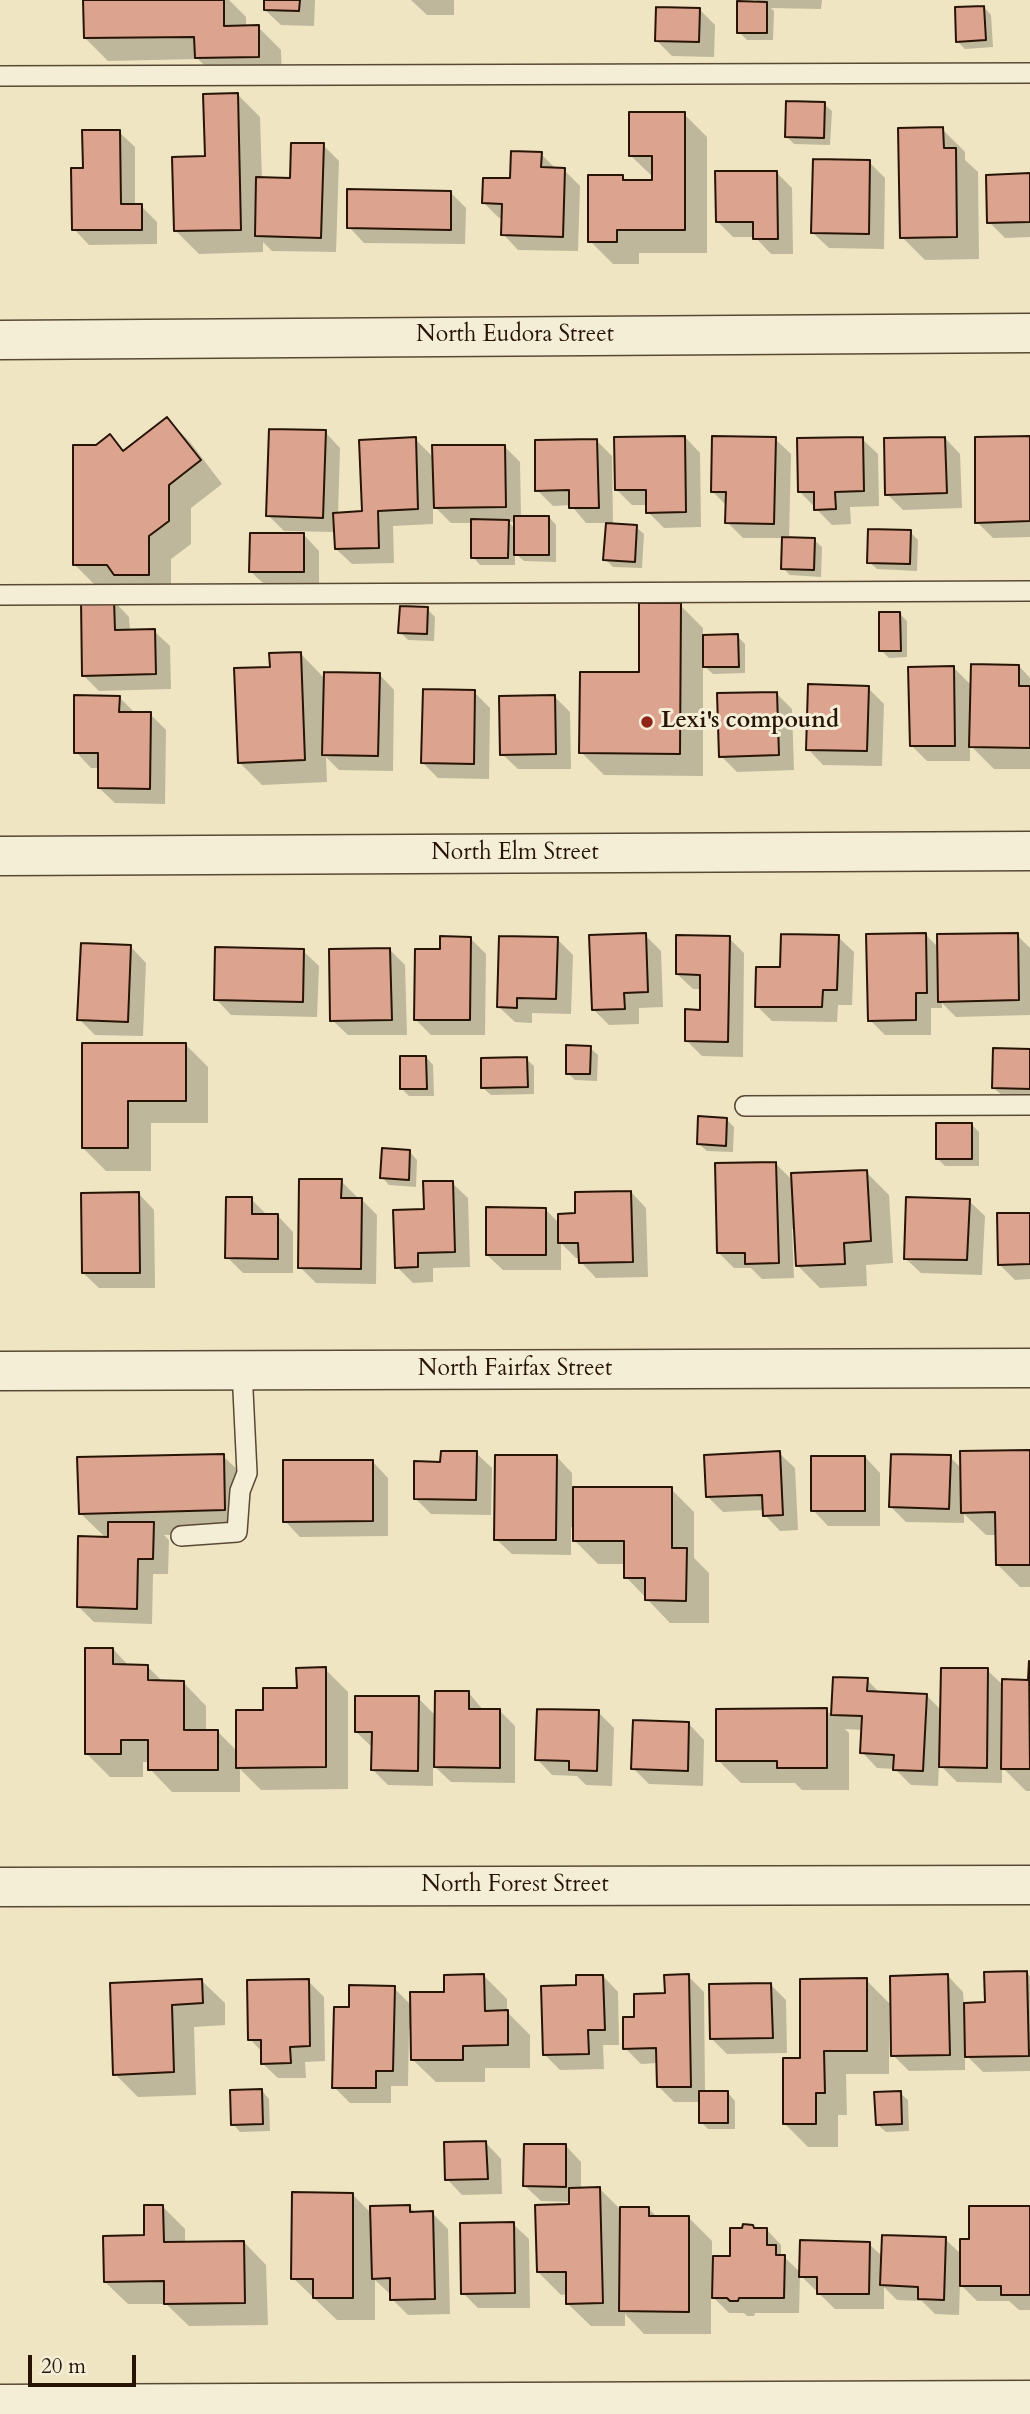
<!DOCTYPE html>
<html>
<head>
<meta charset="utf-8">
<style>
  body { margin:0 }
  #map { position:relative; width:1030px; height:2414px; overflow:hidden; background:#efe5c2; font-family:Cardo,serif }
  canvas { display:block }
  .scale { position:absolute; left:28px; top:2355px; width:108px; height:32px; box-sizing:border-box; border:4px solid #271405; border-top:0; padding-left:9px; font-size:21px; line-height:24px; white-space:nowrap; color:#271405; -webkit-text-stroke:5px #f5eed7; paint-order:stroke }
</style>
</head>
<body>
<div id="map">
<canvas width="1030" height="2414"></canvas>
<div class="scale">20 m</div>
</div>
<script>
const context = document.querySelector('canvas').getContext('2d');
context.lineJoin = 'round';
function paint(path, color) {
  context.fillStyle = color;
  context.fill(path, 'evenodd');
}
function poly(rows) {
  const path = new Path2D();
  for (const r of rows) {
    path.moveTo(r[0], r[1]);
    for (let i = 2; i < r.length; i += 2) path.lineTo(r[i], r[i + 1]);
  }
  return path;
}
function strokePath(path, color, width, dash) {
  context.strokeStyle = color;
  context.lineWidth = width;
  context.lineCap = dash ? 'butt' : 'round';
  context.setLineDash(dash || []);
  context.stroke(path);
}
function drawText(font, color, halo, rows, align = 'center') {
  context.font = font + ' Cardo,serif';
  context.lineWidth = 6;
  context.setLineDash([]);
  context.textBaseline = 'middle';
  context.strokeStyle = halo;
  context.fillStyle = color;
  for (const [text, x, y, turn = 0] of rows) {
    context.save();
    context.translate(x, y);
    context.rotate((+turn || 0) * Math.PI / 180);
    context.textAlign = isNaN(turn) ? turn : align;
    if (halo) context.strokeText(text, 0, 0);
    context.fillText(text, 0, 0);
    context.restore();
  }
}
paint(poly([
  [85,0,229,0,246,17,246,27,258,27,281,50,282,79,219,80,198,59,108,61,85,38],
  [266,0,315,0,314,26,281,25,265,10],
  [411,0,454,0,454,15,427,15],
  [756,0,822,0,821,9,771,8,774,11,773,40,747,40,739,32,760,4],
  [984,7,991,15,993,47,965,49,957,41],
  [699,9,715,25,714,57,672,56,657,41],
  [238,95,260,117,262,179,291,180,323,145,339,161,336,252,272,251,263,242,263,252,199,254,176,231,207,158],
  [824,104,832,111,830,145,794,144,786,136],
  [684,114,707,137,707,253,639,253,639,264,613,264,590,241,623,177,628,182,654,182,654,178,631,156],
  [942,129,965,152,965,160,978,172,979,259,925,260,902,237],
  [119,132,135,147,135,206,141,206,157,222,157,244,89,245,74,229,85,169],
  [541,154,557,170,564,170,580,186,578,251,518,250,503,234,503,218,499,218,484,203],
  [869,162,885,178,884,249,829,248,813,233],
  [777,173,792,188,793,254,771,254,755,237,733,237,717,221],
  [1030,175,1030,237,1005,238,989,222],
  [450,192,466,208,465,244,364,243,349,227],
  [167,419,190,442,222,484,191,508,191,544,171,559,171,597,97,587,74,564,97,447,110,437,125,452],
  [325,432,340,448,338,514,364,513,415,439,434,458,504,446,520,462,521,517,549,517,556,525,556,562,524,561,515,553,515,565,480,565,473,557,473,523,451,523,433,505,433,524,393,526,394,563,352,564,336,549,336,532,284,531,268,515],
  [509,522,516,522,516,530],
  [685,437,700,453,701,527,664,528,648,512,648,505,632,505,617,490],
  [945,438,960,454,962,508,903,510,887,494],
  [1030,438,1030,537,993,538,977,522],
  [775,439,791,454,789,539,814,540,822,547,821,577,790,575,783,568,784,538,743,538,727,522,727,506,713,492],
  [862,439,878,454,879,506,850,507,851,524,832,525,800,492],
  [597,441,612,456,613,525,636,527,644,534,642,568,613,567,605,559,608,523,586,523,571,505,553,506,537,490],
  [910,532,918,540,917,571,877,569,869,562],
  [304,535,319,551,319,587,267,587,251,572],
  [114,601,129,617,130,631,154,631,170,646,171,689,99,691,83,675],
  [680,605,703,628,703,637,737,636,745,644,745,673,713,674,703,665,703,776,604,775,581,752,640,673],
  [427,609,435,617,434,641,408,640,400,632],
  [899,613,907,621,907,657,889,658,881,650],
  [300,653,325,679,379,674,394,690,393,771,339,770,326,757,327,782,262,785,239,762],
  [1019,666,1030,678,1030,769,994,769,970,745,970,761,927,761,911,745,953,667,972,686],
  [868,688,884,704,882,766,823,765,808,749],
  [474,692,490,708,489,779,438,778,423,763],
  [777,694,792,709,794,770,737,772,721,756],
  [119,697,136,714,150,714,166,730,165,804,115,803,99,788,100,768,91,768,76,752],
  [555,697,570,712,571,769,518,769,502,754],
  [925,934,939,948,1017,935,1030,948,1030,1015,956,1017,942,1003,942,1008,931,1008,931,1035,885,1035,870,1020],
  [645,935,661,951,663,1007,639,1008,639,1024,609,1025,594,1010],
  [838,937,854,952,852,1005,838,1005,837,1022,772,1021,757,1006,782,968],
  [470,938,486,954,485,1035,431,1035,415,1019,442,951],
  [729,938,744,953,743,1057,702,1056,686,1040,702,1012,702,989,693,989,677,974],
  [557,939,573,955,571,1014,532,1013,532,1023,515,1022,499,1007],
  [131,947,146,963,143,1036,95,1035,79,1019],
  [390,950,405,965,407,1035,348,1035,332,1020],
  [303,951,319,966,317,1017,231,1015,216,999],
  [83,1044,185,1044,208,1067,208,1123,151,1123,151,1171,106,1171,83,1148],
  [590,1048,598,1055,597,1081,575,1080,568,1073],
  [1030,1050,1030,1104,1010,1103,994,1088],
  [426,1057,433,1065,434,1096,409,1096,402,1089],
  [526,1059,534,1066,534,1094,491,1095,483,1088],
  [726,1119,734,1127,733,1152,707,1151,699,1144],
  [971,1124,979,1132,979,1166,945,1166,937,1158],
  [410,1152,417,1160,416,1187,389,1185,382,1177],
  [776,1164,794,1182,866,1172,889,1195,893,1263,866,1265,867,1286,820,1288,797,1265,796,1229,792,1229,794,1278,762,1279,751,1268,734,1268,719,1253],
  [341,1181,357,1197,357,1199,361,1199,377,1215,376,1284,316,1283,300,1267],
  [452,1183,468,1198,470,1267,433,1268,433,1282,413,1283,397,1267,426,1211],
  [631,1192,646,1208,648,1277,596,1278,581,1262,581,1258,576,1258,561,1243,561,1270,503,1270,487,1255,546,1210,560,1224],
  [139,1194,154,1210,155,1288,99,1288,83,1273],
  [251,1199,267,1215,278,1216,293,1232,293,1273,243,1273,227,1257],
  [969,1201,985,1216,982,1275,921,1273,905,1258],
  [1030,1215,1030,1279,1015,1280,999,1264],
  [1030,1452,1030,1587,1020,1587,998,1565,997,1535,986,1535,964,1514,964,1523,906,1522,891,1507,950,1457,962,1469],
  [476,1453,492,1468,491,1515,431,1514,415,1498,442,1464],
  [779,1453,795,1468,798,1530,780,1531,765,1515,764,1510,723,1512,708,1497],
  [223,1456,246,1478,247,1533,164,1535,169,1540,168,1574,153,1574,152,1624,94,1622,79,1607,106,1538,80,1513],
  [557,1457,572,1473,572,1488,671,1489,694,1512,694,1558,709,1573,709,1623,670,1623,626,1577,626,1564,598,1564,575,1541,575,1527,571,1527,571,1555,512,1554,496,1539],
  [865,1457,880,1473,880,1526,828,1526,813,1510],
  [373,1462,388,1478,388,1536,300,1537,285,1521],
  [113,1649,129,1666,147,1666,163,1682,184,1683,206,1706,206,1731,217,1731,238,1752,265,1712,299,1690,325,1669,348,1692,348,1789,261,1790,240,1769,240,1792,172,1792,150,1769,150,1762,143,1762,143,1777,110,1777,87,1754],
  [987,1670,1004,1686,1004,1681,1030,1682,1030,1670,1030,1791,1026,1791,1002,1767,1002,1783,957,1782,939,1764,938,1786,911,1785,895,1769,877,1768,862,1752,863,1730,845,1729,849,1733,849,1790,802,1790,795,1783,741,1783,718,1760,826,1710,833,1717,835,1679,867,1680,880,1693,926,1695,942,1711],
  [469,1693,484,1711,500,1711,515,1726,515,1783,451,1782,433,1765,433,1786,388,1785,373,1770,372,1747,356,1732,418,1698,436,1716],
  [598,1712,614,1728,612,1786,586,1785,577,1776,552,1775,537,1759],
  [689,1724,704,1740,703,1786,649,1784,633,1768],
  [1027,1973,1030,1976,1030,2071,983,2072,965,2054,965,2070,909,2071,893,2055,948,1976,963,1992,964,2004,987,2004],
  [484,1976,507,1999,507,2012,530,2035,530,2068,485,2068,485,2082,436,2082,413,2060,413,2029,409,2029,408,2086,391,2086,391,2103,350,2103,334,2087,350,2009,394,1988,412,2006],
  [603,1976,618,1992,619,2045,603,2045,604,2069,560,2070,544,2054,578,1987],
  [688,1976,704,1992,705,2093,728,2093,735,2101,735,2129,708,2129,701,2122,701,2102,674,2102,658,2086,658,2063,641,2064,625,2048,666,1995],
  [866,1980,891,2005,889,2005,889,2074,846,2074,847,2115,838,2115,838,2147,808,2147,785,2124,802,2060],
  [202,1981,225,2003,225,2025,194,2027,196,2095,138,2097,115,2074,111,1985],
  [308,1981,324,1997,325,2061,305,2062,306,2078,278,2078,262,2063,262,2052,250,2039],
  [771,1985,786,2000,787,2053,727,2054,712,2039],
  [262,2091,269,2099,270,2131,240,2132,233,2124],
  [900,2093,908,2100,909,2131,886,2132,878,2125],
  [486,2143,501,2159,502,2194,462,2195,447,2179],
  [566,2146,581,2162,581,2190,600,2189,622,2211,649,2209,658,2218,689,2218,712,2241,712,2258,731,2258,755,2229,766,2229,781,2245,781,2254,801,2273,869,2244,883,2257,945,2239,962,2255,971,2241,1030,2208,1030,2310,1019,2310,1009,2301,977,2301,960,2284,959,2315,935,2314,922,2301,897,2300,884,2287,884,2309,835,2309,800,2275,799,2313,755,2313,754,2316,747,2316,744,2313,729,2313,711,2295,711,2334,644,2334,625,2314,625,2326,591,2326,568,2304,568,2294,561,2295,538,2272,571,2202,541,2201,525,2186],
  [353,2195,372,2214,409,2207,416,2213,432,2213,448,2229,450,2314,408,2315,392,2299,392,2293,389,2293,375,2280,375,2320,337,2320,293,2278],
  [162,2206,185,2229,185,2243,244,2242,266,2265,268,2325,189,2326,166,2304,128,2304,105,2282,146,2237],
  [513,2224,529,2239,530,2308,478,2308,463,2293]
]), '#0003');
const building = poly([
  [83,0,224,0,224,26,259,25,259,57,195,58,194,37,84,38,83,0],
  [264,0,300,0,299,11,264,10,264,0],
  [737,1,767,2,767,33,737,33,737,1],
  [984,6,986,40,956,42,955,7,984,6],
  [656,7,700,8,699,42,655,41,656,7],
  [238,93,241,230,174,231,172,157,205,156,203,94,238,93],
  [786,101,825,102,824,138,785,137,786,101],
  [629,112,685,112,685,230,617,230,617,242,588,242,588,175,623,175,623,180,652,180,652,156,629,156,629,112],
  [943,127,944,148,956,148,957,237,900,238,898,128,943,127],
  [82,130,120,130,121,204,142,204,142,230,72,230,71,168,83,168,82,130],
  [291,143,324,143,321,238,255,236,256,177,290,178,291,143],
  [511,151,542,152,541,167,565,168,563,237,501,235,502,204,482,203,483,178,510,178,511,151],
  [813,159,870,160,869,234,811,233,813,159],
  [715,171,777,171,778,239,753,239,753,222,716,222,715,171],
  [1030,173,1030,222,987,223,986,175,1030,173],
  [347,189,451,191,451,230,347,228,347,189],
  [167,417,201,460,169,485,169,521,149,536,149,575,114,575,107,565,73,565,73,445,96,445,110,434,123,451,167,417],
  [269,429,326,430,323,518,266,516,269,429],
  [685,436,686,512,646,513,646,490,615,490,614,437,685,436],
  [712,436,776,437,774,524,725,523,726,492,711,492,712,436],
  [1030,436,1030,521,975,523,975,437,1030,436],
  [416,437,418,509,378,511,379,548,335,549,333,513,362,511,359,440,416,437],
  [863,437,864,491,835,492,836,509,814,510,814,492,798,492,797,438,863,437],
  [945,437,947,493,885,495,884,438,945,437],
  [597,439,599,508,569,508,569,490,535,491,535,440,597,439],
  [432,445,505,445,506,507,434,508,432,445],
  [514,516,549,516,549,555,514,555,514,516],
  [471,519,509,520,508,558,471,558,471,519],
  [606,523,637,525,635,562,603,560,606,523],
  [868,529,911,530,910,564,867,563,868,529],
  [250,533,304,533,304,572,249,572,250,533],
  [782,537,815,538,814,570,781,569,782,537],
  [81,600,114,600,115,630,155,629,156,674,82,676,81,600],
  [639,603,681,603,680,754,579,753,580,672,639,672,639,603],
  [400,606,428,607,427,634,398,633,400,606],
  [879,612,900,612,901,651,879,651,879,612],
  [738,634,739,667,703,667,703,635,738,634],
  [301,652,305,760,238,763,234,668,270,667,269,653,301,652],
  [971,664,1019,665,1019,686,1030,686,1030,748,969,747,971,664],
  [954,666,955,746,910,746,908,667,954,666],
  [324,672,380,673,378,756,322,755,324,672],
  [808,684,869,686,867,751,806,750,808,684],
  [423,689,475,690,474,764,421,763,423,689],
  [777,692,779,755,719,757,717,693,777,692],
  [74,695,120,696,119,712,151,712,150,789,98,788,98,753,74,753,74,695],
  [555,695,556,754,500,755,499,696,555,695],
  [646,933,648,992,624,993,625,1009,592,1010,589,935,646,933],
  [926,933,927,993,916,993,916,1020,868,1021,866,934,926,933],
  [1018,933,1019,1000,938,1002,937,934,1018,933],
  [781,934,839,935,837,990,823,990,822,1007,755,1007,756,967,780,967,781,934],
  [676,935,730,936,728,1042,685,1041,685,1009,700,1010,700,975,676,974,676,935],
  [440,936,471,937,470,1020,414,1020,415,949,440,949,440,936],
  [499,936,558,937,556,999,517,998,517,1008,497,1007,499,936],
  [81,943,131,945,128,1022,77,1020,81,943],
  [215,947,304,949,303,1002,214,1000,215,947],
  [390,948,392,1020,330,1021,329,949,390,948],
  [82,1043,186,1043,186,1101,128,1101,128,1148,82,1148,82,1043],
  [566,1045,591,1046,590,1074,566,1074,566,1045],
  [993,1048,1030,1049,1030,1089,992,1088,993,1048],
  [400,1056,426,1056,427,1089,400,1089,400,1056],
  [527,1057,528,1087,481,1088,481,1058,527,1057],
  [698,1116,727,1118,726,1146,697,1144,698,1116],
  [936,1123,972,1123,972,1159,936,1159,936,1123],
  [382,1148,410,1150,409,1180,380,1178,382,1148],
  [776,1162,779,1263,745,1264,745,1253,717,1253,715,1163,776,1162],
  [867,1170,871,1241,844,1243,845,1264,796,1266,791,1173,867,1170],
  [299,1179,342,1179,341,1198,362,1198,361,1269,298,1268,299,1179],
  [423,1181,453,1181,455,1252,418,1253,418,1267,395,1268,393,1210,424,1209,423,1181],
  [631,1191,633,1262,579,1263,578,1243,558,1243,558,1214,575,1213,575,1192,631,1191],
  [139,1192,140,1273,82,1273,81,1193,139,1192],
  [226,1197,252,1197,252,1214,278,1214,278,1259,225,1258,226,1197],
  [906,1197,970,1199,967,1260,904,1259,906,1197],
  [486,1207,546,1208,546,1255,486,1255,486,1207],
  [997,1213,1030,1213,1030,1264,998,1265,997,1213],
  [1030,1450,1030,1565,996,1565,995,1512,961,1513,960,1451,1030,1450],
  [441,1451,477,1451,476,1500,414,1499,414,1461,440,1462,441,1451],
  [780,1451,783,1515,763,1516,762,1495,706,1497,704,1455,780,1451],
  [224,1454,225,1510,79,1514,77,1457,224,1454],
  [891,1454,951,1455,949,1509,889,1507,891,1454],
  [495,1455,557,1455,556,1540,494,1540,495,1455],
  [811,1456,865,1456,865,1511,811,1511,811,1456],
  [283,1460,373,1460,373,1521,283,1522,283,1460],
  [573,1487,672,1487,672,1548,687,1548,686,1601,645,1600,645,1578,624,1578,624,1541,573,1541,573,1487],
  [108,1522,154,1522,153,1559,138,1559,137,1609,77,1607,78,1536,108,1537,108,1522],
  [85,1648,113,1648,113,1664,148,1665,148,1680,184,1681,184,1730,218,1730,218,1770,148,1770,148,1740,121,1740,121,1754,85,1754,85,1648],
  [1029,1661,1030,1769,1001,1769,1002,1679,1028,1680,1029,1661],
  [326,1667,326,1767,236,1768,236,1710,263,1710,263,1688,297,1688,296,1668,326,1667],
  [941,1668,988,1668,987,1768,939,1767,941,1668],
  [833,1677,868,1678,867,1691,927,1694,923,1771,893,1770,894,1755,860,1753,862,1716,831,1715,833,1677],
  [435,1691,469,1691,469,1709,500,1709,500,1768,434,1767,435,1691],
  [355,1696,419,1696,418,1771,371,1770,372,1732,355,1732,355,1696],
  [827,1708,827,1768,777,1768,777,1761,716,1761,716,1709,827,1708],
  [537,1709,599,1710,597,1771,569,1770,569,1761,535,1760,537,1709],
  [633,1720,689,1722,688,1771,631,1769,633,1720],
  [1027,1971,1029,2056,965,2057,964,2003,985,2002,984,1972,1027,1971],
  [484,1974,485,2011,508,2010,508,2045,463,2046,463,2060,411,2060,410,1992,444,1992,444,1975,484,1974],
  [689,1974,691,2087,657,2087,656,2048,623,2049,623,2017,634,2017,634,1994,665,1993,664,1975,689,1974],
  [948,1974,950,2055,891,2056,890,1976,948,1974],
  [576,1975,603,1975,605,2030,588,2030,589,2054,543,2055,541,1986,576,1985,576,1975],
  [867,1978,867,2051,824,2051,825,2093,816,2093,816,2124,783,2124,783,2058,800,2058,800,1979,867,1978],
  [202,1979,203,2003,172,2005,174,2072,113,2075,110,1983,202,1979],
  [309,1979,310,2046,290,2047,291,2063,261,2064,261,2040,248,2040,247,1980,309,1979],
  [771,1983,773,2038,710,2039,709,1984,771,1983],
  [349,1985,395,1986,393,2071,376,2071,376,2088,332,2088,334,2007,349,2007,349,1985],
  [262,2089,263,2124,231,2125,230,2090,262,2089],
  [699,2091,728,2091,728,2123,699,2123,699,2091],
  [901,2091,902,2124,876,2125,874,2092,901,2091],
  [486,2141,488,2179,445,2180,444,2142,486,2141],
  [524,2144,566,2144,566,2187,523,2186,524,2144],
  [600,2187,603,2303,566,2304,566,2272,537,2272,535,2205,569,2204,569,2188,600,2187],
  [292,2192,353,2193,353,2298,313,2298,313,2279,291,2279,292,2192],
  [144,2205,163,2205,164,2242,244,2241,245,2303,164,2304,164,2281,104,2282,103,2236,144,2235,144,2205],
  [410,2205,410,2212,433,2211,435,2299,390,2300,390,2278,372,2279,370,2206,410,2205],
  [969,2206,1030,2206,1030,2295,1001,2295,1001,2286,960,2286,960,2239,969,2239,969,2206],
  [620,2207,649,2207,649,2216,689,2216,689,2312,619,2311,620,2207],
  [514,2222,515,2293,461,2294,460,2223,514,2222],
  [743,2224,753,2225,754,2228,767,2228,767,2245,776,2245,776,2255,785,2255,784,2298,739,2298,738,2301,730,2301,727,2298,712,2298,713,2256,730,2256,730,2228,742,2228,743,2224],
  [882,2235,946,2237,944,2300,918,2299,918,2287,880,2285,882,2235],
  [800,2240,870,2242,869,2294,817,2294,817,2277,799,2277,800,2240]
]);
paint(building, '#dca38f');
strokePath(building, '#271405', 2);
const service = poly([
  [0,76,1030,73],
  [0,595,1030,591],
  [745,1106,1030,1105],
  [181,1536,237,1532,240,1491,247,1473,242,1370]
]);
const minor = poly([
  [0,340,1030,333],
  [0,856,1030,851],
  [0,1371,1030,1368],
  [0,1887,1030,1885],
  [0,2404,1030,2400]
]);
strokePath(service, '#594834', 22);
strokePath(minor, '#594834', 41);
strokePath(service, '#f5eed7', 19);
strokePath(minor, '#f5eed7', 38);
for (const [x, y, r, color] of [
  [647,722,7,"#8f2418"]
]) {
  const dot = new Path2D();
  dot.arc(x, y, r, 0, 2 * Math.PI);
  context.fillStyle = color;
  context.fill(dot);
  strokePath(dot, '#f5eed7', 2.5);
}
drawText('23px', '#271405', '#f5eed7', [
  ["North Eudora Street",515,336],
  ["North Elm Street",515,854],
  ["North Fairfax Street",515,1370],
  ["North Forest Street",515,1886]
]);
drawText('bold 23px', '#271405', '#f5eed7', [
  ["Lexi's compound",661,722]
], 'left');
</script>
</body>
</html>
